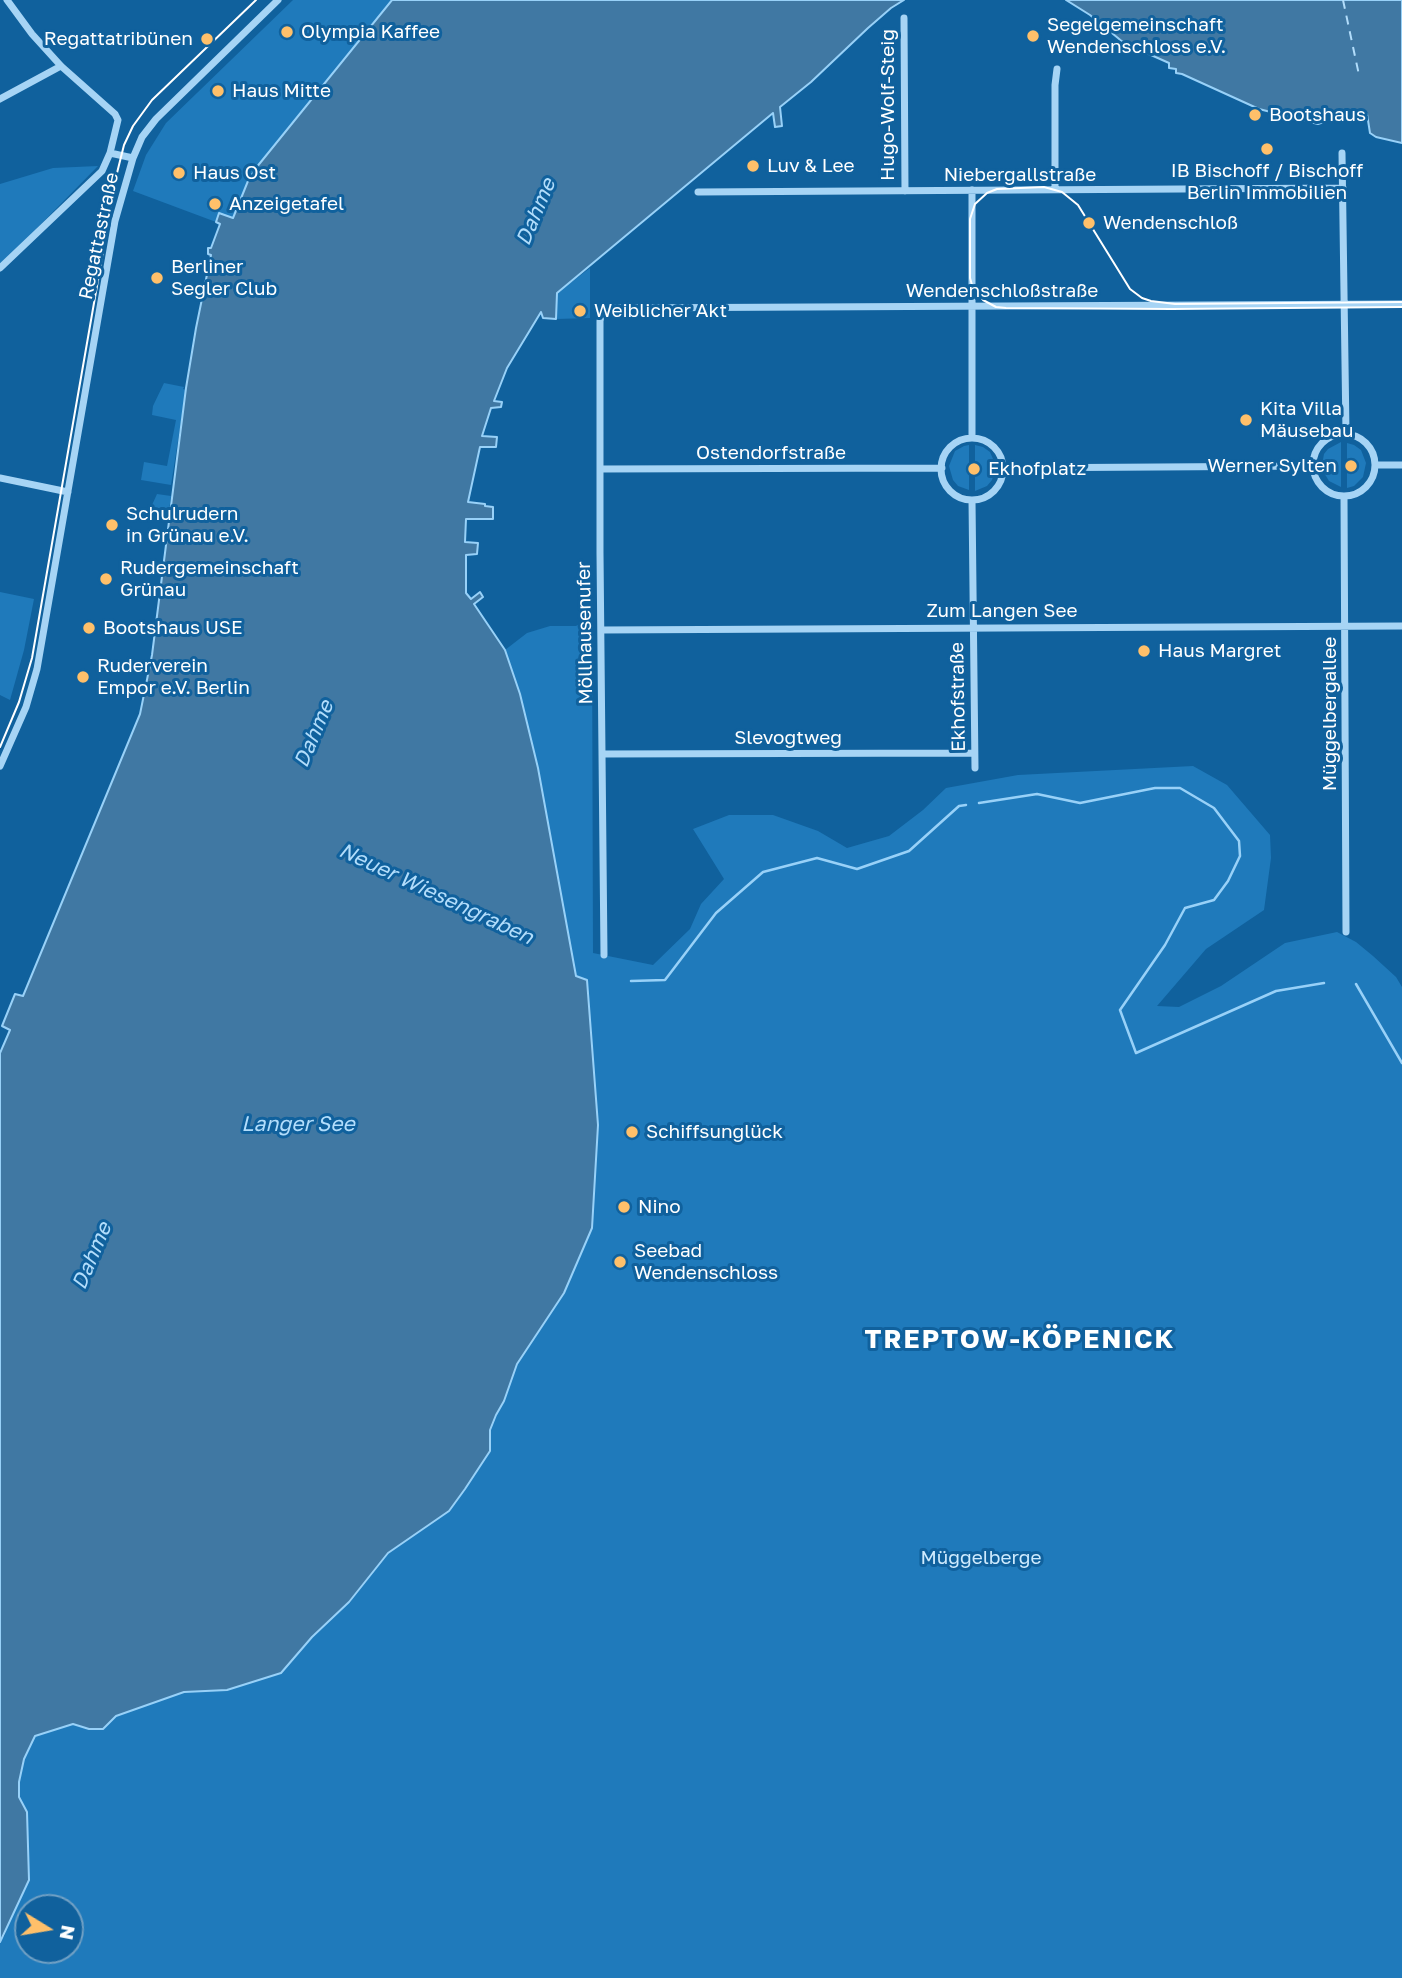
<!DOCTYPE html>
<html>
<head>
<meta charset="utf-8">
<style>
  body { margin:0 }
  #map { position:relative; width:1402px; height:1978px; overflow:hidden; background:#10619d; font-family:"Golos Text",sans-serif }
  canvas { display:block }
  .north { position:absolute; left:14px; top:1894px; width:70px; height:70px; box-sizing:border-box; background:#10619d; border:2px solid #70a0c4; border-radius:50%; rotate:101deg; font-size:19px; font-weight:700; line-height:28px; text-align:center; color:#fff }
  .north::after { content:''; display:block; margin:auto; width:24px; height:32px; background:#ffc06a; clip-path:polygon(50% 0,100% 100%,50% 72%,0 100%) }
</style>
</head>
<body>
<div id="map">
<canvas width="1402" height="1978"></canvas>
<div class="north">N</div>
</div>
<script>
const context = document.querySelector('canvas').getContext('2d');
context.lineJoin = 'round';
function paint(path, color) {
  context.fillStyle = color;
  context.fill(path, 'evenodd');
}
function poly(rows) {
  const path = new Path2D();
  for (const r of rows) {
    if (r.length === 3) {
      path.moveTo(r[0] + r[2], r[1]);
      path.arc(r[0], r[1], r[2], 0, 2 * Math.PI);
      continue;
    }
    path.moveTo(r[0], r[1]);
    for (let i = 2; i < r.length; i += 2) path.lineTo(r[i], r[i + 1]);
  }
  return path;
}
function strokePath(path, color, width, dash) {
  context.strokeStyle = color;
  context.lineWidth = width;
  context.lineCap = dash ? 'butt' : 'round';
  context.setLineDash(dash || []);
  context.stroke(path);
}
function drawText(font, color, halo, rows, align = 'center') {
  context.font = font + ' "Golos Text",sans-serif';
  context.lineWidth = 6;
  context.setLineDash([]);
  context.textBaseline = 'middle';
  context.strokeStyle = halo;
  context.fillStyle = color;
  for (const [text, x, y, turn = 0] of rows) {
    context.save();
    context.translate(x, y);
    context.rotate((+turn || 0) * Math.PI / 180);
    context.textAlign = isNaN(turn) ? turn : align;
    if (halo) context.strokeText(text, 0, 0);
    context.fillText(text, 0, 0);
    context.restore();
  }
}
paint(poly([
  [293,0,392,0,256,168,248,181,233,218,219,213,216,222,133,191,146,155,166,123],
  [98,166,0,266,0,184,53,168],
  [590,268,590,318,556,319,557,293],
  [164,383,184,387,183,389,186,390,171,485,141,480,144,462,167,466,176,420,152,415,153,406],
  [1341,442,1341,487,1329,481,1323,471,1322,465,1324,454,1328,449],
  [1347,443,1354,445,1361,450,1366,463,1363,477,1354,486,1347,488],
  [969,445,969,490,958,486,953,480,949,466,955,451,964,446],
  [975,445,983,447,990,452,996,466,992,480,987,486,975,491],
  [157,494,171,496,168,518,148,514],
  [0,592,34,599,24,650,10,700,0,695],
  [587,619,592,620,593,953,653,965,690,929,701,904,724,879,693,829,729,815,773,815,818,831,847,848,889,836,923,810,946,788,1018,775,1193,766,1227,785,1270,835,1271,858,1264,910,1206,949,1157,1006,1179,1007,1221,986,1285,943,1337,932,1356,942,1373,956,1396,977,1402,987,1402,1978,0,1978,0,1942,5,1935,27,1812,19,1797,19,1782,24,1759,35,1736,73,1724,89,1729,103,1729,116,1716,184,1692,227,1690,281,1673,312,1637,349,1602,388,1553,449,1511,465,1489,490,1451,490,1430,496,1415,504,1401,517,1364,564,1293,577,1263,576,976,538,768,520,694,505,650,527,633,550,626,576,626],
  [28,1908,70,1908,70,1950,28,1950]
]), '#1f7abb');
const water = poly([
  [392,0,904,0,891,8,868,28,811,82,780,107,782,126,775,127,773,113,557,293,556,319,543,318,541,312,507,368,494,401,502,402,501,407,491,408,482,436,497,437,496,447,480,447,468,502,485,504,485,506,493,507,493,519,466,519,465,542,478,543,477,554,466,555,466,593,471,599,480,592,483,597,474,604,505,650,520,694,538,768,576,976,587,980,598,1125,592,1228,564,1293,517,1364,504,1401,496,1415,490,1430,490,1451,465,1489,449,1511,388,1553,349,1602,312,1637,281,1673,227,1690,184,1692,116,1716,103,1729,89,1729,73,1724,35,1736,24,1759,19,1782,19,1797,27,1812,29,1880,0,1942,0,1053,10,1030,2,1026,15,994,23,996,140,714,152,655,186,388,196,328,211,255,208,254,208,248,211,248,220,224,216,222,219,213,233,218,248,181,256,168,392,0],
  [1066,0,1402,0,1402,143,1376,137,1370,133,1367,114,1354,112,1318,124,1259,109,1182,74,1176,73,1176,69,1169,68,1169,63,1124,43,1090,15,1066,0]
]);
paint(water, '#4078a3');
strokePath(water, '#98d1f8', 2);
strokePath(poly([
  [979,803,1037,794,1080,803,1155,788,1180,788,1214,808,1239,841,1240,856,1228,881,1214,900,1185,908,1165,945,1120,1010,1136,1053,1276,991,1324,983],
  [631,981,665,980,716,913,763,872,817,858,857,869,909,851,959,806,966,805],
  [1356,984,1402,1063]
]), '#98d1f8', 2.5);
strokePath(poly([
  [1343,0,1359,75]
]), '#b2ddfb', 2, [9, 7]);
strokePath(poly([
  [904,18,905,191],
  [0,99,61,66],
  [110,153,133,158],
  [1342,153,1346,433],
  [972,190,972,438],
  [1055,190,1055,85,1057,69],
  [698,192,1343,188],
  [0,268,102,171,110,153,118,120,115,114,61,66,32,34,7,0],
  [1344,465,31],
  [972,469,31],
  [1375,465,1402,465],
  [1003,468,1313,466],
  [600,469,942,468],
  [0,478,68,492],
  [1344,496,1346,932],
  [972,500,975,768],
  [602,630,1402,626],
  [602,754,974,753],
  [0,766,26,707,37,669,115,221,133,158,142,137,156,119,278,0],
  [604,955,600,553,600,321,602,311,612,308,1402,304]
]), '#a6d4f5', 7);
strokePath(poly([
  [1402,302,1175,304,1151,301,1142,298,1130,289,1078,205,1062,192,1044,187,997,189,987,193,975,204,970,219,970,278,972,285,983,300,996,307,1006,308,1172,309,1402,307],
  [0,747,19,702,32,658,116,177,124,145,133,126,152,100,256,0]
]), '#fff', 2);
for (const [x, y, r, color] of [
  [287,32,7,"#ffc06a"],
  [1033,36,7,"#ffc06a"],
  [207,39,7,"#ffc06a"],
  [218,91,7,"#ffc06a"],
  [1255,115,7,"#ffc06a"],
  [1267,149,7,"#ffc06a"],
  [753,166,7,"#ffc06a"],
  [179,173,7,"#ffc06a"],
  [215,204,7,"#ffc06a"],
  [1089,223,7,"#ffc06a"],
  [157,278,7,"#ffc06a"],
  [580,311,7,"#ffc06a"],
  [1246,420,7,"#ffc06a"],
  [1351,466,7,"#ffc06a"],
  [974,469,7,"#ffc06a"],
  [112,525,7,"#ffc06a"],
  [106,579,7,"#ffc06a"],
  [89,628,7,"#ffc06a"],
  [1144,651,7,"#ffc06a"],
  [83,677,7,"#ffc06a"],
  [632,1132,7,"#ffc06a"],
  [624,1207,7,"#ffc06a"],
  [620,1262,7,"#ffc06a"]
]) {
  const dot = new Path2D();
  dot.arc(x, y, r, 0, 2 * Math.PI);
  context.fillStyle = color;
  context.fill(dot);
  strokePath(dot, '#10619d', 2.5);
}
drawText('19px', '#fff', '#10619d', [
  ["Segelgemeinschaft",1047,25],
  ["Wendenschloss e.V.",1047,47],
  ["Olympia Kaffee",301,32],
  ["Regattatribünen",193,39,"right"],
  ["Haus Mitte",232,91],
  ["Bootshaus",1269,115],
  ["Luv & Lee",767,166],
  ["IB Bischoff / Bischoff",1267,171,"center"],
  ["Berlin Immobilien",1267,193,"center"],
  ["Haus Ost",193,173],
  ["Anzeigetafel",229,204],
  ["Wendenschloß",1103,223],
  ["Berliner",171,267],
  ["Segler Club",171,289],
  ["Weiblicher Akt",594,311],
  ["Kita Villa",1260,409],
  ["Mäusebau",1260,431],
  ["Werner Sylten",1337,466,"right"],
  ["Ekhofplatz",988,469],
  ["Schulrudern",126,514],
  ["in Grünau e.V.",126,536],
  ["Rudergemeinschaft",120,568],
  ["Grünau",120,590],
  ["Bootshaus USE",103,628],
  ["Haus Margret",1158,651],
  ["Ruderverein",97,666],
  ["Empor e.V. Berlin",97,688],
  ["Schiffsunglück",646,1132],
  ["Nino",638,1207],
  ["Seebad",634,1251],
  ["Wendenschloss",634,1273]
], 'left');
drawText('19px', '#fff', '#10619d', [
  ["Hugo-Wolf-Steig",888,105,-90],
  ["Niebergallstraße",1020,175],
  ["Regattastraße",99,236,-78],
  ["Wendenschloßstraße",1002,291],
  ["Ostendorfstraße",771,453],
  ["Zum Langen See",1002,611],
  ["Möllhausenufer",585,633,-91],
  ["Ekhofstraße",958,697,-91],
  ["Müggelbergallee",1330,714,-90],
  ["Slevogtweg",788,738]
]);
drawText('19px', '#cfebfe', '#10619d', [
  ["Müggelberge",981,1558]
]);
drawText('italic 21px', '#b2ddfb', '#10619d', [
  ["Dahme",536,212,-67],
  ["Dahme",314,734,-67],
  ["Neuer Wiesengraben",436,894,25],
  ["Langer See",298,1124],
  ["Dahme",92,1256,-67]
]);
context.letterSpacing = '2px';
drawText('bold 26px', '#fff', '#10619d', [
  ["TREPTOW-KÖPENICK",1020,1340]
]);
context.letterSpacing = '0px';
</script>
</body>
</html>
